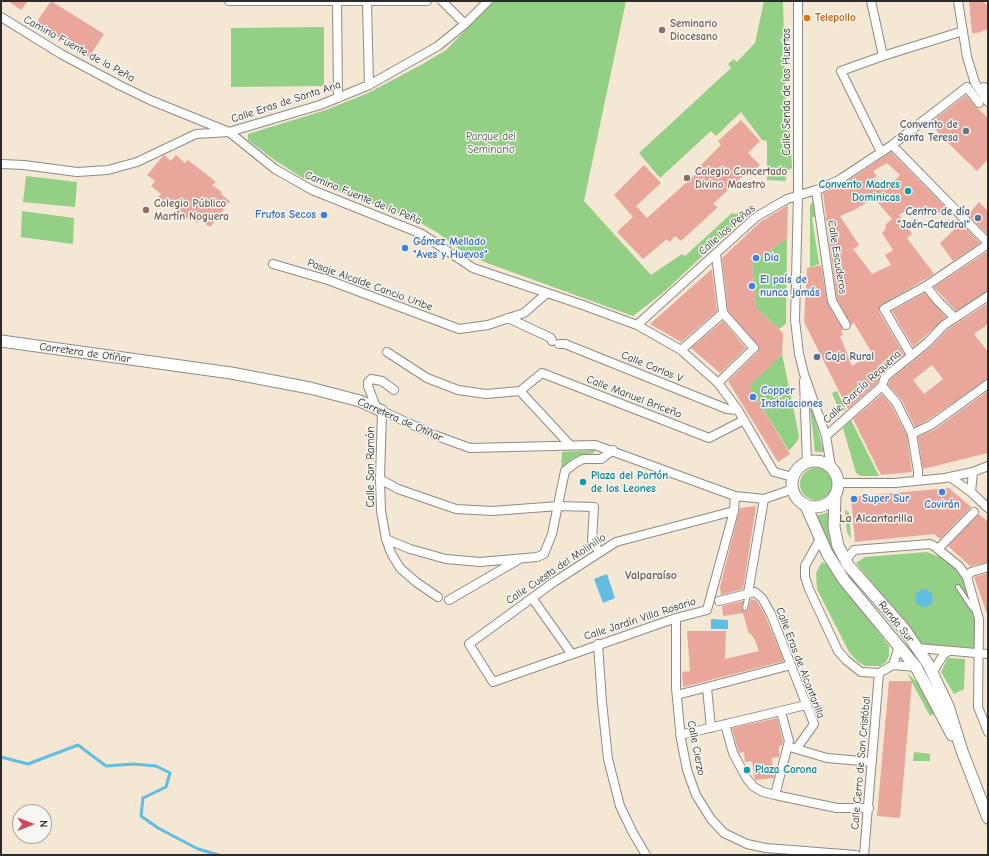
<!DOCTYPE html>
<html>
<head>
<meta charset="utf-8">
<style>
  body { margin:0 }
  #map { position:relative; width:989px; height:856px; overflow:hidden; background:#f4e7d4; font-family:"Comic Neue",sans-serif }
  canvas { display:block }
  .frame { position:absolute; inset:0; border:2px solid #2b2b2b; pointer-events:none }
  .north { position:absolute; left:12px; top:804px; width:40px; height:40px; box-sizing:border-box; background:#f6f6f2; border:1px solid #a5a5a2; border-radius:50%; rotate:89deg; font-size:11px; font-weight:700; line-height:16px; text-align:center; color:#2b2b2b }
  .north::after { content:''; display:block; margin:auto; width:14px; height:18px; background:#d1495b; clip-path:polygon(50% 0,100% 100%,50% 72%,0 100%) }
</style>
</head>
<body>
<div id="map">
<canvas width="989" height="856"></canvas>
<div class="frame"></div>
<div class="north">N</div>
</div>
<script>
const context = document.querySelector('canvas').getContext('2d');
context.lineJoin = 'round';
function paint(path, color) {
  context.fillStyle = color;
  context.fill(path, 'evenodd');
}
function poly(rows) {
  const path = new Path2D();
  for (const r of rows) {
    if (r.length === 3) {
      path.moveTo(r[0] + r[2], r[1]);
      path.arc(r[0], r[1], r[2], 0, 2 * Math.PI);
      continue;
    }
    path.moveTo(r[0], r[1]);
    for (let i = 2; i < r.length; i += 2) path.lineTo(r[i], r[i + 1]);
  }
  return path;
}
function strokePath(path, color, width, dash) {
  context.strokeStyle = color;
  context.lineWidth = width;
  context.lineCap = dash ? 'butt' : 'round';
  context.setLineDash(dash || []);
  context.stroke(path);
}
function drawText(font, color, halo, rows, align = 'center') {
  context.font = font + ' "Comic Neue",sans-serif';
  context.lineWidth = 3;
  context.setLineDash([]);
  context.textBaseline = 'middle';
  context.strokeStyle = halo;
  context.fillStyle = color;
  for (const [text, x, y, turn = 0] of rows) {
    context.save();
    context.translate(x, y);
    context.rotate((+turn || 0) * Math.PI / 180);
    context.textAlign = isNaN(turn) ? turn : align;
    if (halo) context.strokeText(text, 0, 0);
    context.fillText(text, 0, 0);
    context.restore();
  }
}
paint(poly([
  [494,1,626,1,584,201,651,275,682,254,685,256,732,213,735,214,746,212,743,218,665,291,633,316,487,263,464,253,438,233,414,219,303,178,276,161,248,140,248,134,326,110,368,93,421,65,446,50],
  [764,1,783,1,786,130,790,130,792,168,785,172,786,181,767,180,767,141,762,140,741,112,716,136,711,131,660,178,639,153,731,68,728,64,734,59,737,62,755,43],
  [324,27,324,86,231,87,231,28],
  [26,176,77,182,75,207,23,202],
  [813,202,815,216,812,218,819,264,810,267,810,205],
  [22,211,74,218,73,244,21,237],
  [787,238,786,324,779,329,756,308,752,263],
  [782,354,799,436,798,440,789,451,749,386],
  [837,391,846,410,840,412,832,393],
  [809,398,824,452,815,452],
  [851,420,879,476,861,476,856,473,843,428],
  [595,450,594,453,581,455,572,459,561,472,562,452],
  [816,484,16],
  [845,510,849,512,851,539,847,532],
  [829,512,829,535,832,544,829,546,815,516],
  [927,552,943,558,957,570,965,581,975,616,975,648,921,644,856,563,865,557],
  [822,562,826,564,889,646,889,656,886,662,880,666,865,666,857,661,849,652,817,589,816,573],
  [948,658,965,659,964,689,954,694,941,672],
  [907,673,922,687,934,714,930,716],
  [914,752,930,754,930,761,913,761]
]), '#93cf84');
paint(poly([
  [607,574,615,598,603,603,594,579],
  [924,598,9],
  [711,619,728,620,728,629,711,629]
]), '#62bde0');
strokePath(poly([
  [1,757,28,764,78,745,106,766,133,764,156,766,170,773,166,787,143,798,141,816,158,828,198,849,219,855]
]), '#62bde0', 3);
paint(poly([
  [8,1,28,1,21,10],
  [51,1,104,34,89,57,40,26,38,20],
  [969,1,982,1,988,6,988,29,977,33,972,33],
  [966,95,975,106,988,118,988,159,977,171,945,140,930,123],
  [741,120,760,141,748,153,760,165,750,173,748,171,713,204,718,207,681,241,675,236,670,242,667,239,643,259,617,232,633,217,614,195,644,165,661,183,636,206,647,218,698,172,696,170,721,145,718,141],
  [891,152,947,209,942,215,936,210,931,215,925,208,919,213,912,207,899,215,912,234,907,238,934,274,880,306,879,312,904,354,882,373,877,383,848,409,804,322,807,268,821,265,827,302,843,330,841,331,843,335,840,336,852,366,872,353,854,323,851,325,837,299,823,193,842,185],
  [887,163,900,175,887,190,873,178,877,176,873,171],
  [874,198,892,219,886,224,885,230,882,233,893,250,885,255,891,265,872,274,853,249,859,245,840,216,854,210],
  [164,155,171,161,176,155,185,163,188,160,216,182,212,185,222,192,221,194,230,201,210,227,200,220,197,223,189,216,186,219,158,197,161,194,151,186,155,181,147,175],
  [979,202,988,211,988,235,968,215],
  [788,205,787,238,752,263,756,308,783,333,782,354,749,386,790,454,778,462,728,381,758,352,759,347,728,311,722,258,759,223],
  [961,223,980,243,953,261,940,243],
  [988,251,988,291,956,311,934,287],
  [712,269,717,311,681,342,650,324],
  [925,293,946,317,913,347,892,311],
  [988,303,988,324,974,334,988,352,988,379,928,420,915,427,901,399,888,385,890,380,931,347,948,329],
  [932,365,943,379,924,394,913,380],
  [723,321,746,348,720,373,691,348],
  [988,391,988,453,923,469,918,437,934,430],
  [882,394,891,405,907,436,912,472,881,475,853,419],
  [949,488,971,507,940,539,934,534,855,542,851,497],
  [756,506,743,589,721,595,720,587,740,508],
  [979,514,988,522,988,562,970,566,948,546],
  [988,573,988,614,987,614,974,577],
  [751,599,756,600,764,613,784,661,683,687,682,672,690,671,687,631,726,631,725,659,759,651,755,640,751,634,749,634,743,613,723,616,722,606,743,601,742,609,746,611,748,609],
  [889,681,912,681,900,818,877,816],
  [777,718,783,741,782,745,779,746,779,757,772,758,774,778,755,780,752,761,745,762,744,752,739,753,732,728]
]), '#e9a69a');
const lane = poly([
  [958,587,972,608,975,609],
  [745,608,748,594]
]);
const street = poly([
  [229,1,427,1],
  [337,1,338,98],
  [367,1,369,85],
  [442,1,465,24],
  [798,1,798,196,795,320,799,354,804,374,826,436,831,467],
  [871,1,883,56],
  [958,1,967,57,975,83,988,102],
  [1,17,61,54,119,85,150,100,229,132,275,169,312,190,422,234,473,268,580,304,637,325,681,350,718,383,738,410,774,472,793,477],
  [984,87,988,89],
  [892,145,988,243],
  [881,152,841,71,883,56,963,31],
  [1,164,24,165,77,172,108,170,137,162,196,134,229,132,320,105,369,85,438,46,465,24,488,1],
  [816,190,832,301,846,325],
  [716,254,723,313,754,348,718,383],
  [273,264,328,280,459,329,488,325,524,313,547,293],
  [926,286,937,300,954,317],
  [508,318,551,338,552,341],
  [637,325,756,217,787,199,819,189,839,180,892,145,967,87,979,103],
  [559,344,565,344,727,409,738,410],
  [681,350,723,313],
  [387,352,427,378,458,390,486,394,520,391,542,373,709,438,744,420],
  [911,355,884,309,926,286,988,244],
  [804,381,807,462],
  [882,386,896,402,912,434,918,471,918,480],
  [520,391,570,445],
  [376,407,368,386,368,382,371,379,382,381,394,390],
  [912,434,931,425,988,384],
  [826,436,882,386,885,377,927,343,944,325,988,296],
  [950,477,971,492,988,508],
  [380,479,398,489,456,509,492,511,559,506,594,507,592,540,599,552],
  [839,483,895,483,945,478,973,472,988,466],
  [971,492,973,472],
  [734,511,616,542,554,582,469,644,493,682,676,618,707,610,734,511,735,496],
  [386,539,410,549,446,559,480,562,537,557,544,554,552,534,565,471,574,464,583,459,601,459,613,450],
  [820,539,805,566,805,577,809,589,838,651,846,660,861,672,879,673,893,665,916,667],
  [938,549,974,512],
  [846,560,854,550,930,544,934,546,959,566,967,577,979,619,978,707,988,732],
  [967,577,971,572,988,567],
  [748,593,764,499],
  [438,597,416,582,400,568,391,553,386,539,381,511,380,479,382,411,437,436,470,448,595,445,735,496,764,499,793,489],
  [532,598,571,653],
  [449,600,518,560],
  [719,601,755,592,762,598,771,614,814,724,797,748],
  [676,618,676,688,681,739,687,770,696,795,711,819,724,833,747,844,766,848,856,855],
  [598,644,602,702,608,759,620,806,633,833,646,855],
  [917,648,988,654],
  [893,665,899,646],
  [932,673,944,654,949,651],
  [707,688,711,728],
  [677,695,791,665],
  [725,724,733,753,747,779,754,787,763,792,775,795,789,741,781,712],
  [680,735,806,705],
  [793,748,827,758,872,762],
  [775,795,837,808,869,808],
  [864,855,879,673]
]);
const secondary = poly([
  [1,341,231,373,310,388,360,401,382,411],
  [815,484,23],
  [835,496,834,527,838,546,848,565,905,630,928,664,948,706,962,751,988,818],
  [806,506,827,553,844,580,916,667,952,735]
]);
strokePath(lane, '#908980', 6);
strokePath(street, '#908980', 10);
strokePath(secondary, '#908980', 13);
strokePath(lane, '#fff', 4);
strokePath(street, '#fff', 8);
strokePath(secondary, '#fff', 11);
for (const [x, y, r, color] of [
  [807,18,4,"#e8710a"],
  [662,30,4,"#8d6e63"],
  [966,131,4,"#6b7280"],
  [687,178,4,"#8d6e63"],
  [908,191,4,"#0f9aa8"],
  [146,210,4,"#8d6e63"],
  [324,215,4,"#3f7fe0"],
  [978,218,4,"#5c6f8a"],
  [405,248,4,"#3f7fe0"],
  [756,258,4,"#3f7fe0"],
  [752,286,4,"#3f7fe0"],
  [817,357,4,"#5c6f8a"],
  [753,397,4,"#3f7fe0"],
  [583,482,4,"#0f9aa8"],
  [942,492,4,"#3f7fe0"],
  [854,499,4,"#3f7fe0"],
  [747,770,4,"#0f9aa8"]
]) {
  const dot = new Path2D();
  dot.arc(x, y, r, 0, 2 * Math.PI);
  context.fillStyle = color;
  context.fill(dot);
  strokePath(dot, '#f6f6f2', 1.5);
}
drawText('bold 11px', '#c56008', '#f6f6f2', [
  ["Telepollo",815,18]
], 'left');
drawText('bold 11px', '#785e54', '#f6f6f2', [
  ["Seminario",670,24],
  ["Diocesano",670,37],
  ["Colegio Concertado",695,172],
  ["Divino Maestro",695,185],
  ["Colegio Público",154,204],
  ["Martín Noguera",154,217]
], 'left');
drawText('11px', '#2b2b2b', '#f6f6f2', [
  ["Camino Fuente de la Peña",79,49,29],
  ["Calle Senda de los Huertos",787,92,-90],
  ["Calle Eras de Santa Ana",286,102,-18],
  ["Camino Fuente de la Peña",363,198,22],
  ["Calle los Peñas",727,230,-41],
  ["Calle Escuderos",837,257,81],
  ["Pasaje Alcalde Cancio Uribe",370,285,20],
  ["Carretera de Otíñar",85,353,8],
  ["Calle Carlos V",652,367,22],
  ["Calle García Requena",862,387,-43],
  ["Calle Manuel Briceño",634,397,21],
  ["Carretera de Otíñar",400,420,24],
  ["Calle San Ramón",371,467,-90],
  ["Calle Cuesta del Molinillo",556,569,-34],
  ["Calle Jardín Villa Rosario",640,619,-18],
  ["Ronda Sur",896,622,51],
  ["Calle Eras de Alcantarilla",800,663,69],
  ["Calle Cierzo",696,748,79],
  ["Calle Cerro de San Cristóbal",861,763,-85]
]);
drawText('bold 11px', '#5b616d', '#f6f6f2', [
  ["Convento de",958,125],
  ["Santa Teresa",958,138]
], 'right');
drawText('11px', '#4a5c46', '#f6f6f2', [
  ["Parque del",491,137],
  ["Seminario",491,150]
]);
drawText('bold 11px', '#0d838f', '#f6f6f2', [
  ["Convento Madres",900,185,"right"],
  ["Dominicas",900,198,"right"],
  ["Plaza del Portón",591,476],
  ["de los Leones",591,489],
  ["Plaza Corona",755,770]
], 'left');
drawText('bold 11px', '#4e5e75', '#f6f6f2', [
  ["Centro de día",970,212],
  ["\"Jaén-Catedral\"",970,225],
  ["Caja Rural",825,357,"left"]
], 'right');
drawText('bold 11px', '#366cbe', '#f6f6f2', [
  ["Frutos Secos",316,215,"right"],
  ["Gámez Mellado",413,242],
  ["\"Aves y Huevos\"",413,255],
  ["Dia",764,258],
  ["El país de",760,280],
  ["nunca jamás",760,293],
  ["Copper",761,391],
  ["Instalaciones",761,404],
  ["Super Sur",862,499],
  ["Covirán",942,505,"center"]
], 'left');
drawText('bold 12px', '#6e5652', '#f6f6f2', [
  ["La Alcantarilla",876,519],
  ["Valparaíso",651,576]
]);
</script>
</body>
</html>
